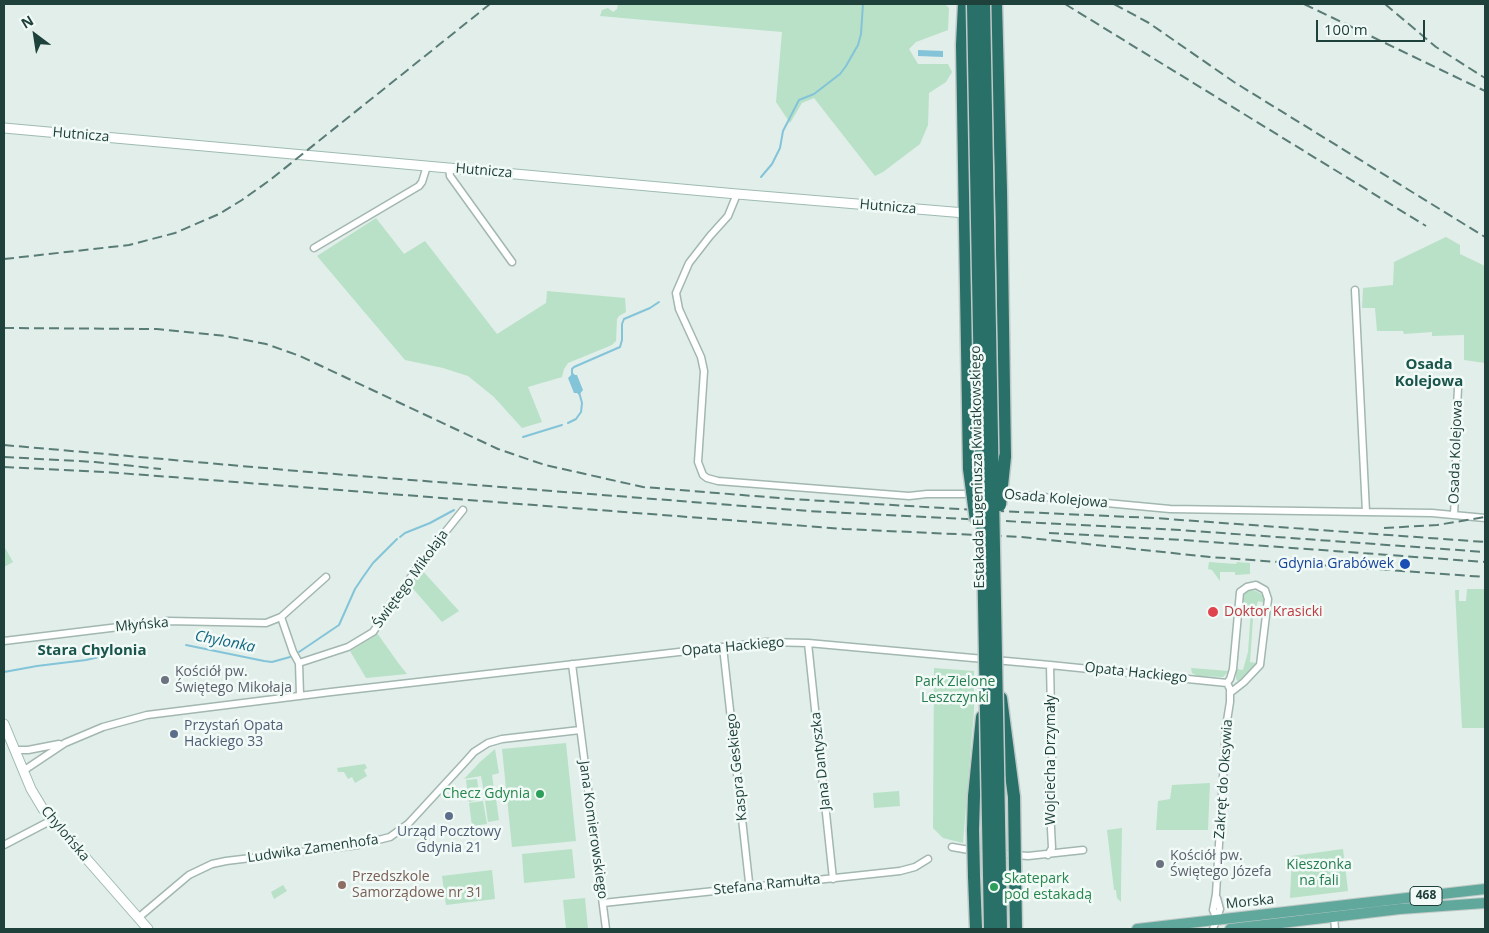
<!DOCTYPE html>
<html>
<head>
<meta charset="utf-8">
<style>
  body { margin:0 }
  #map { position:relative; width:1489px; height:933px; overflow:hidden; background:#e1eee9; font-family:"Open Sans",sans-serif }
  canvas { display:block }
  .frame { position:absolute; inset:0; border:5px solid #1f413b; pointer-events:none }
  .north { position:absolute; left:10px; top:10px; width:50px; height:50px; -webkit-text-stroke:4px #f2faf7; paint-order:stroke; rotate:329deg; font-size:14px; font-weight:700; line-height:20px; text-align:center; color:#1f413b }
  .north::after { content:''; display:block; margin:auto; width:18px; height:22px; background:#1f413b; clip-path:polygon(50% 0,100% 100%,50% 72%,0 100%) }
  .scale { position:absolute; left:1316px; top:20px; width:109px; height:22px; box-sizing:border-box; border:2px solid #1f413b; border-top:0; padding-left:6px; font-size:15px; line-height:18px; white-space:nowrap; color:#1f413b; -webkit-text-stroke:4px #f2faf7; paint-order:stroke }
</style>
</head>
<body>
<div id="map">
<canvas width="1489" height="933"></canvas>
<div class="frame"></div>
<div class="north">N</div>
<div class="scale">100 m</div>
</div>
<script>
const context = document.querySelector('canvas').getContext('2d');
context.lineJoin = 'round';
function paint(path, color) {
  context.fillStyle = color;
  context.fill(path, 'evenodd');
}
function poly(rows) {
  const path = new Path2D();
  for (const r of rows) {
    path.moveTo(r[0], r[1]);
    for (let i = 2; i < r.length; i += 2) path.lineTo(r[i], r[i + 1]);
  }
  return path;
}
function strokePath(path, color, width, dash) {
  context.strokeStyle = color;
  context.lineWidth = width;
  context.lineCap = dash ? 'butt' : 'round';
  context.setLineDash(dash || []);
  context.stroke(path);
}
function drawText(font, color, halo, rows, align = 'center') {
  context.font = font + ' "Open Sans",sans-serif';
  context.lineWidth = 5;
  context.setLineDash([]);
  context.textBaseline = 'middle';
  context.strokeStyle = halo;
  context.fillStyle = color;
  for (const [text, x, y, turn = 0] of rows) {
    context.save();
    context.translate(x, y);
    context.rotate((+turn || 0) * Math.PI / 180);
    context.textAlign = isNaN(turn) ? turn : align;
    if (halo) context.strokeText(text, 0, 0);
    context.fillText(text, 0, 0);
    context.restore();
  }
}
paint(poly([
  [618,4,945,4,949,8,948,30,916,42,909,49,918,64,948,64,952,72,946,82,929,93,928,125,920,144,883,172,875,176,814,98,802,103,790,123,776,102,782,32,600,16,602,10,608,8,613,12,617,9],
  [376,218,404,254,425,241,497,334,546,303,547,291,625,298,626,312,619,316,617,319,616,341,612,345,568,363,564,369,562,377,528,387,542,422,522,428,494,397,468,376,443,368,405,360,317,256],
  [1446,237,1460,245,1460,254,1485,266,1485,363,1464,360,1464,335,1432,336,1432,332,1404,334,1403,331,1377,331,1375,308,1362,308,1363,288,1393,285,1394,262],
  [4,546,13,562,4,567],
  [1209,562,1236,564,1237,562,1250,563,1250,574,1235,575,1235,572,1220,572,1220,581,1212,570,1208,569],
  [421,569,459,611,442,622,409,584],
  [1467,589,1485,589,1485,728,1462,728,1455,590,1459,590,1459,601,1466,601],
  [1251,590,1256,591,1263,595,1265,603,1258,601,1256,608,1243,607,1242,598,1245,593],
  [1251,610,1255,610,1253,619,1250,662,1257,663,1251,671,1238,681,1236,679,1236,669,1243,670,1248,652],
  [377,633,399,664,407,674,366,678,350,651,373,637],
  [934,668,974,671,974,711,963,843,943,838,933,828],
  [1191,668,1229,671,1223,677,1197,676,1192,673],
  [566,743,576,841,512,847,502,749],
  [495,749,499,773,492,775,495,797,485,798,481,776,464,779,480,762],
  [365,764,367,768,364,770,367,776,355,783,352,777,348,779,344,772,338,772,337,768],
  [477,779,480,800,469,802,466,780],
  [1210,783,1208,830,1156,830,1158,801,1170,799,1172,785],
  [899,791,900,806,874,808,873,793],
  [496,799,499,820,488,822,485,801],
  [483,801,487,824,472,826,469,803],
  [1122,828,1121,888,1121,902,1117,898,1116,890,1114,890,1107,830],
  [572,849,575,878,524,883,522,854],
  [1343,849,1348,891,1290,898,1292,856],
  [492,870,495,899,446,905,442,876],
  [283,885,287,891,274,899,271,892],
  [585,898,588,929,566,929,563,900]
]), '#b8e1c7');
paint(poly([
  [918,50,943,51,943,57,918,56],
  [573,373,575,375,577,375,583,390,579,395,577,393,574,393,568,378]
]), '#83c4d9');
strokePath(poly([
  [761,177,772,164,780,148,783,131,799,100,814,94,840,74,846,66,858,45,861,34,863,4],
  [572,374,572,369,574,367,620,347,622,340,622,324,624,319,650,308,659,302],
  [568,423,576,419,581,412,582,403,579,392],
  [523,437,562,425],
  [400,537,405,533,430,523,454,510],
  [186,645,264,661,272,662,290,657],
  [299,652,339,625,355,589,363,577,373,563,397,539],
  [4,672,37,666,86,660,120,652]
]), '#83c4d9', 2);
const street = poly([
  [449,168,450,176,512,262],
  [737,194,728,216,710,236,689,263,676,293,679,309,701,357,704,371,698,462,703,475,707,478,718,481,909,496,927,494,973,494],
  [314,248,419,186,422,182,427,166],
  [1355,290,1366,512],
  [1000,493,1170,509,1432,513,1485,518],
  [1454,515,1456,474,1456,427,1458,388],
  [281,617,293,652,299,663,300,695],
  [4,641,168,621,266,623,281,617,326,577],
  [808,643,833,879],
  [723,647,749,882,751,887],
  [299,663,348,647,373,632,422,561,463,510],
  [572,664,606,929],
  [1227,683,1230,679,1233,669,1240,592,1247,587,1256,585,1265,590,1268,599,1260,665,1244,682,1230,693],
  [15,750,28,750,59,744],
  [23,771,65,743,103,727,147,715,331,692,766,642,808,643,1050,665,1227,683],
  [4,845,52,820],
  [952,847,981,852,1028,856,1083,850],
  [1048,855,1052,848,1049,789,1052,758,1050,665],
  [603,903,900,871,915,867,928,859],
  [1334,917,1335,929],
  [138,918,189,875,212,864,226,861,358,845,390,837,408,824,466,761,474,752,488,743,502,739,580,730],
  [1217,919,1213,910,1216,894,1226,727,1230,702,1230,689,1227,683],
  [1213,929,1220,909,1217,898]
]);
const secondary = poly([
  [4,128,737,194,965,213,969,210],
  [4,724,31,789,43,809,148,929]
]);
const primary = poly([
  [1137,929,1485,889],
  [1230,929,1400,909,1485,903]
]);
const highway = poly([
  [964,4,962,45,969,469],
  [996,4,1001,191,1005,457],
  [1001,698,1014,797],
  [973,830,974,796,982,717],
  [1015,867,1016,929],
  [974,876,976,929]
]);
strokePath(street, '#a3b7b1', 9);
strokePath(secondary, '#9ebbb3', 11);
strokePath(primary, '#c0cac8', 12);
strokePath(highway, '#c0cac8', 15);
strokePath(street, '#fff', 6);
strokePath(secondary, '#fff', 9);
strokePath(primary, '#61a89c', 10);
strokePath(highway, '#287068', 12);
strokePath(poly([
  [1065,4,1426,226],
  [1114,4,1149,23,1234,82,1485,237],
  [1304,4,1485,91],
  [1385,4,1436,47,1485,78],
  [4,259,129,245,175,233,219,214,242,200,270,180,490,4],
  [4,328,157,329,225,336,266,344,300,356,498,449,545,465,643,487,791,499,976,510,1154,518,1485,542],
  [4,445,309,472,808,511,1180,530,1485,552],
  [4,457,95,462,161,469],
  [4,467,106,472,844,529,1021,537,1210,557,1485,577],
  [1384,528,1437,525,1485,517],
  [1049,533,1183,540,1485,562]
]), '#5a7c76', 2, [10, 5]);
const highwayBridge = poly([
  [973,4,990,929],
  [984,4,1001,929],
  [969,469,976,521],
  [1000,505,1005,457],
  [1014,797,1015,867],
  [973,830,974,876]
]);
strokePath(highwayBridge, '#c0cac8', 15, []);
strokePath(highwayBridge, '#287068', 12);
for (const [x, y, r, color] of [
  [1405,564,6,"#1a4fb4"],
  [1213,612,6,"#e0444e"],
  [165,680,5,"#6b7280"],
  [174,734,5,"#5c6f8a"],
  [540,794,5,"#2e9e5b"],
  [449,816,5,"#5c6f8a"],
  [1160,864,5,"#6b7280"],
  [342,885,5,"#8d6e63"],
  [994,887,5,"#2e9e5b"]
]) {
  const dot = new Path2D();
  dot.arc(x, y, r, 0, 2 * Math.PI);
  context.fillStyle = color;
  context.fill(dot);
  strokePath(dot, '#f2faf7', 2);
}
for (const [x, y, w] of [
  [1426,896,32]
]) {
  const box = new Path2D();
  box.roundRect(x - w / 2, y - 9.5, w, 19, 4);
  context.fillStyle = '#f2faf7';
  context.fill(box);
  strokePath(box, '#1f413b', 1);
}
drawText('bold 12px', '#1f413b', null, [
  ["468",1426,896]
]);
drawText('14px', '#1f413b', '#f2faf7', [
  ["Hutnicza",81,135,5],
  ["Hutnicza",484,171,5],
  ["Hutnicza",888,207,5],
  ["Osada Kolejowa",1456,452,-88],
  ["Estakada Eugeniusza Kwiatkowskiego",978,467,-91],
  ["Osada Kolejowa",1056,499,5],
  ["Świętego Mikołaja",411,579,-54],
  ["Młyńska",142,625,-5],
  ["Opata Hackiego",733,647,-5],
  ["Opata Hackiego",1136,673,6],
  ["Wojciecha Drzymały",1051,760,-90],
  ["Jana Dantyszka",821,761,-96],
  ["Kaspra Geskiego",737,767,-96],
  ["Zakręt do Oksywia",1224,779,-86],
  ["Jana Komierowskiego",593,830,82],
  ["Chylońska",65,834,50],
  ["Ludwika Zamenhofa",313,849,-8],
  ["Stefana Ramułta",767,885,-6],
  ["Morska",1250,902,-6]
]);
drawText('14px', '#164399', '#f2faf7', [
  ["Gdynia Grabówek",1394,564]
], 'right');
drawText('14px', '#be3a42', '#f2faf7', [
  ["Doktor Krasicki",1224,612]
], 'left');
drawText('14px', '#5b616d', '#f2faf7', [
  ["Kościół pw.",175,672],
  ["Świętego Mikołaja",175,688],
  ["Kościół pw.",1170,856],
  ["Świętego Józefa",1170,872]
], 'left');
drawText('14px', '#257c4f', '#f2faf7', [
  ["Park Zielone",955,682],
  ["Leszczynki",955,698],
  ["Kieszonka",1319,865],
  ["na fali",1319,881]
]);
drawText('14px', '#4e5e75', '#f2faf7', [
  ["Przystań Opata",184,726],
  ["Hackiego 33",184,742],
  ["Urząd Pocztowy",449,832,"center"],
  ["Gdynia 21",449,848,"center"]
], 'left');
drawText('14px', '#27864d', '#f2faf7', [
  ["Checz Gdynia",530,794],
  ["Skatepark",1004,879,"left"],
  ["pod estakadą",1004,895,"left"]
], 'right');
drawText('14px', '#785e54', '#f2faf7', [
  ["Przedszkole",352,877],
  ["Samorządowe nr 31",352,893]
], 'left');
drawText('bold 15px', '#19554c', '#f2faf7', [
  ["Osada",1429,365],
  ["Kolejowa",1429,382],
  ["Stara Chylonia",92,651]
]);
drawText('italic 15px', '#136683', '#f2faf7', [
  ["Chylonka",225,642,11]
]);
</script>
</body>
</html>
